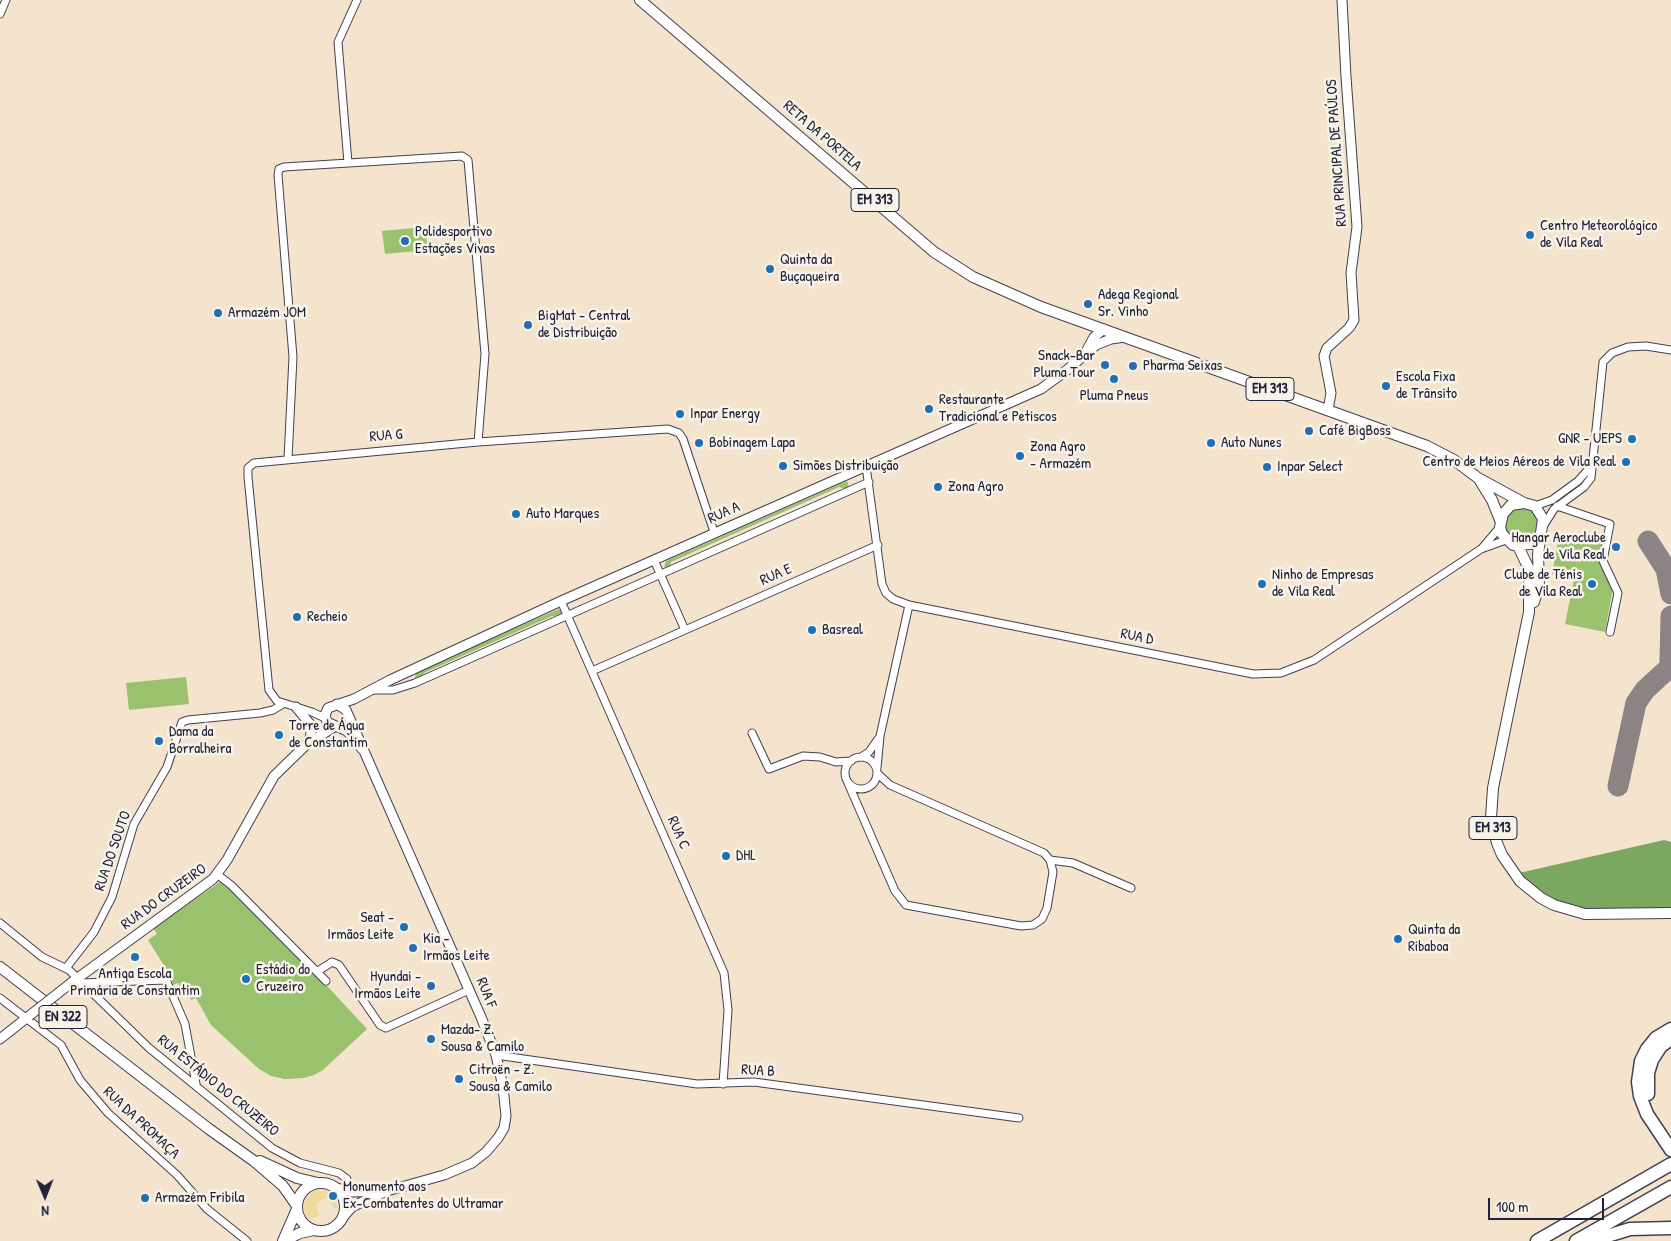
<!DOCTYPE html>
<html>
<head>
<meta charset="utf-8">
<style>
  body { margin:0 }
  #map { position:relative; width:1671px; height:1241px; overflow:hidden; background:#f5e4cd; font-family:"Patrick Hand",sans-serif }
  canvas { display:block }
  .north { position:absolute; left:20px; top:1171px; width:50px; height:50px; -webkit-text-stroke:4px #f7f3e8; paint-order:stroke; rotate:179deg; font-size:14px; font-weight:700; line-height:20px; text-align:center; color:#22223b }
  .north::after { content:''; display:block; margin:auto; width:18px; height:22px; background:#22223b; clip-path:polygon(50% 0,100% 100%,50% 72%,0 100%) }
  .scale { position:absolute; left:1488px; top:1198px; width:116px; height:22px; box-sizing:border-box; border:2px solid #22223b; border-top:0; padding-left:6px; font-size:15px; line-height:18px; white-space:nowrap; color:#22223b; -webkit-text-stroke:4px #f7f3e8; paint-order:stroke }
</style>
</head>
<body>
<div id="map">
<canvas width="1671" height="1241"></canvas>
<div class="north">N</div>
<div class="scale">100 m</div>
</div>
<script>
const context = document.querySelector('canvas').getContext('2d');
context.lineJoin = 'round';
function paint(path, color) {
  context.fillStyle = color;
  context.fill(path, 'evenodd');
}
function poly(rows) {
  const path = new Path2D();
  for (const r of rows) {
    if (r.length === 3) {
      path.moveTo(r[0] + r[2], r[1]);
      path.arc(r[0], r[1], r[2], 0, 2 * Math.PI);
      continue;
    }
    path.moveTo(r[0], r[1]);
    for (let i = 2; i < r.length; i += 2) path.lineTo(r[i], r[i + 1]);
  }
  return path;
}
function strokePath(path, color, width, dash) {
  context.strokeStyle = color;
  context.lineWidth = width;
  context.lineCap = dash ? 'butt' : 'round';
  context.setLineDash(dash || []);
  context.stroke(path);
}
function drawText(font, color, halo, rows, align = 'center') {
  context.font = font + ' "Patrick Hand",sans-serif';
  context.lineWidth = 5;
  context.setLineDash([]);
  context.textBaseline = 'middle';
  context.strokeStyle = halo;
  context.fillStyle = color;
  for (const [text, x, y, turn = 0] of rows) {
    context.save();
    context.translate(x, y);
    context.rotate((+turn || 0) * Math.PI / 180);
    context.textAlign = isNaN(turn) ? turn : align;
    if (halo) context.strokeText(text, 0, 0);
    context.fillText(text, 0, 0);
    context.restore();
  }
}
paint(poly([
  [425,227,428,250,385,254,382,231],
  [847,481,849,486,847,489,839,487,671,562,670,567,664,567,666,561],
  [1522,524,17],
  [1560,533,1604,542,1599,563,1613,588,1605,632,1565,624,1574,579,1552,574],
  [559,609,562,611,561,616,552,616,424,673,422,678,415,678,416,672],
  [186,677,189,704,129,710,126,683],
  [220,882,224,882,318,976,367,1029,323,1070,314,1075,304,1078,285,1079,271,1076,259,1069,211,1025,196,998,191,1000,187,990,181,991,178,983,173,985,170,975,148,940,157,934,153,928]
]), '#9ac16d');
paint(poly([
  [1664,840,1671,842,1671,909,1589,910,1550,898,1519,873]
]), '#7ba760');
paint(poly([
  [316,1190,327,1191,332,1194,338,1208,334,1208,328,1198,323,1199,316,1205,320,1216,308,1219,304,1213,305,1202,307,1197]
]), '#eeda9e');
strokePath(poly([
  [1648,541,1666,569,1671,594],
  [1670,661,1671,616],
  [1618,786,1636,703,1645,690,1670,667]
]), '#8c8384', 21);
const minor = poly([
  [0,14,6,0],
  [348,163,338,42,357,0],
  [288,459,293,357,278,175,279,169,284,167,462,156,468,160,485,354,478,442],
  [866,466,882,584,886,593,893,599,909,605,1253,674,1281,673,1314,660,1481,549,1506,540],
  [1535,506,1552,500,1578,481,1592,465],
  [1557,506,1610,524,1603,561,1618,593,1610,632],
  [1544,525,1554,509,1584,487,1591,478,1603,362,1612,353,1628,347,1646,346,1671,350],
  [1483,547,1500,527],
  [654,560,685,630],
  [561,601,724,973,728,1010,723,1084],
  [592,671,878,545],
  [373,690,393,690,415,683,869,482],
  [325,718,312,712,277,701,269,690,248,477,248,468,254,463,478,442,668,429,679,433,683,439,714,532],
  [752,733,769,769,803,756,820,757,836,762,851,761],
  [861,773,16],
  [861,757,869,752,878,739],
  [877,768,880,736,909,605],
  [848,783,895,891,906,905,1021,926,1033,925,1042,919,1047,908,1053,872,1050,860,1044,853,890,785,877,773],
  [1050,860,1073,863,1131,888],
  [218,875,231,885,326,981],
  [0,923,42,957,69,970,149,1048,272,1148,300,1163,339,1173,347,1179,352,1192],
  [66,968,94,932,112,897,134,824,167,767,182,722,188,720,260,713,273,710,283,704],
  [318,971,332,962,339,965,380,1025,386,1028,469,990],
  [81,983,166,980,185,1024,196,1084],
  [0,998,61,1045,80,1080,108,1113,177,1175,207,1209,247,1241],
  [496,1055,697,1084,754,1082,1019,1118]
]);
const tertiary = poly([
  [1087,350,1094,337,1104,329],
  [1328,410,1331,393,1324,356,1327,348,1349,328,1354,320,1351,273,1357,227,1346,77,1342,0],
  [337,704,346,710,481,1017,496,1055,503,1087,506,1116,504,1128,498,1138,486,1152,472,1163,444,1175,387,1191,366,1200,352,1207,343,1217],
  [296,707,310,724,311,735,308,743],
  [362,749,347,731,327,722,325,715,328,708,354,699,390,680,561,601,1041,389,1067,370,1096,345,1111,339,1125,337],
  [71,983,213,879,227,860,274,776,307,744,334,727],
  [0,1039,29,1016],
  [337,1188,352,1192,379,1191]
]);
const primary = poly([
  [640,0,934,252,973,277,1041,307,1427,446,1454,460,1478,478,1524,503],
  [1479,479,1492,500,1500,520],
  [1518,546,1529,569,1529,612,1493,788,1491,818,1497,843,1502,855,1520,881,1541,898,1554,905,1585,914,1671,913],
  [1534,602,1539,586,1538,554,1543,519,1535,506,1524,503,1511,505,1503,514,1500,527,1502,534,1513,545,1531,544,1540,536],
  [0,967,209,1129,254,1161,283,1186,297,1206],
  [260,1161,297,1178,318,1183],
  [321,1207,24],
  [283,1241,297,1209],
  [284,1241,300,1233,314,1230]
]);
const motorway = poly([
  [1671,1029,1656,1038,1647,1049,1641,1061,1638,1082,1640,1096,1647,1114,1671,1150],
  [1648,1094,1648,1073,1652,1060,1661,1046,1671,1039],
  [1537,1241,1671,1164],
  [1576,1241,1671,1187],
  [1591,1241,1630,1229,1671,1228]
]);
strokePath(minor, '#423f51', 9);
strokePath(tertiary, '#423f51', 11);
strokePath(primary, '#423f51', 12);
strokePath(motorway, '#423f51', 15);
strokePath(minor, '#fff', 7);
strokePath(tertiary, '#fff', 9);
strokePath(primary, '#fff', 10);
strokePath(motorway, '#fff', 12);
const tertiaryBridge = poly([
  [29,1016,71,983]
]);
strokePath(tertiaryBridge, '#423f51', 11, []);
strokePath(tertiaryBridge, '#fff', 9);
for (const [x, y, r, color] of [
  [1530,235,5,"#1f6fb2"],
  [405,241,5,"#1f6fb2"],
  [770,269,5,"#1f6fb2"],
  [1088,304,5,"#1f6fb2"],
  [218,313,5,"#1f6fb2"],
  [528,325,5,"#1f6fb2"],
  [1105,365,5,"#1f6fb2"],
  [1133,366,5,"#1f6fb2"],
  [1114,379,5,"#1f6fb2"],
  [1386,386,5,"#1f6fb2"],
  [929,409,5,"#1f6fb2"],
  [680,414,5,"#1f6fb2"],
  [1309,431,5,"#1f6fb2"],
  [1632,439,5,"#1f6fb2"],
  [699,443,5,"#1f6fb2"],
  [1211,443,5,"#1f6fb2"],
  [1020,456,5,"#1f6fb2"],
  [1626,462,5,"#1f6fb2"],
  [783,466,5,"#1f6fb2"],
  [1267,467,5,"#1f6fb2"],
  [938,487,5,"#1f6fb2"],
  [516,514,5,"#1f6fb2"],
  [1616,547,5,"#1f6fb2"],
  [1262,584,5,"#1f6fb2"],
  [1592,584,5,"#1f6fb2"],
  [297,617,5,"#1f6fb2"],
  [812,630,5,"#1f6fb2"],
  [279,735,5,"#1f6fb2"],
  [159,741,5,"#1f6fb2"],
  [726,856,5,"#1f6fb2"],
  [404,927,5,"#1f6fb2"],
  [1398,939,5,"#1f6fb2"],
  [413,948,5,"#1f6fb2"],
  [135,957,5,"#1f6fb2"],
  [246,979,5,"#1f6fb2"],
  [431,986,5,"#1f6fb2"],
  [431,1039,5,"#1f6fb2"],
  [459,1079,5,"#1f6fb2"],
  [333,1196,5,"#1f6fb2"],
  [145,1198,5,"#1f6fb2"]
]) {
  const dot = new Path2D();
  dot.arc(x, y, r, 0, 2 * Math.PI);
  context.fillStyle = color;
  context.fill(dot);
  strokePath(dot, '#f7f3e8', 2);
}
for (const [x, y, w] of [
  [875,200,48],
  [1270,389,48],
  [1493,828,48],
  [63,1017,48]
]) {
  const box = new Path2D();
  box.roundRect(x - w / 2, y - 11.5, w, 23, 4);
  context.fillStyle = '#f7f3e8';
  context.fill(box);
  strokePath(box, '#22223b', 1);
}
drawText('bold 14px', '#22223b', null, [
  ["EM 313",875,200],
  ["EM 313",1270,389],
  ["EM 313",1493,828],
  ["EN 322",63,1017]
]);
drawText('15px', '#22223b', '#f7f3e8', [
  ["RETA DA PORTELA",822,136,41],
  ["RUA PRINCIPAL DE PAÚLOS",1337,153,-94],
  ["RUA G",386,436,-5],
  ["RUA A",724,513,-24],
  ["RUA E",776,575,-24],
  ["RUA D",1137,637,11],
  ["RUA C",678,833,66],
  ["RUA DO SOUTO",113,851,-71],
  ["RUA DO CRUZEIRO",164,897,-36],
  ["RUA F",486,993,68],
  ["RUA B",758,1071,3],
  ["RUA ESTÁDIO DO CRUZEIRO",218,1086,39],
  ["RUA DA PROMAÇA",141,1123,43]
]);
drawText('15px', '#22223b', '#f7f3e8', [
  ["Centro Meteorológico",1540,226],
  ["de Vila Real",1540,243],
  ["Polidesportivo",415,232],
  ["Estações Vivas",415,249],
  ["Quinta da",780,260],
  ["Buçaqueira",780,277],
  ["Adega Regional",1098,295],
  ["Sr. Vinho",1098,312],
  ["Armazém JOM",228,313],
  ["BigMat - Central",538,316],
  ["de Distribuição",538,333],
  ["Snack-Bar",1095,356,"right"],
  ["Pluma Tour",1095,373,"right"],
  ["Pharma Seixas",1143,366],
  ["Escola Fixa",1396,377],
  ["de Trânsito",1396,394],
  ["Pluma Pneus",1114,396,"center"],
  ["Restaurante",939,400],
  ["Tradicional e Petiscos",939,417],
  ["Inpar Energy",690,414],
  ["Café BigBoss",1319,431],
  ["GNR - UEPS",1622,439,"right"],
  ["Bobinagem Lapa",709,443],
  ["Auto Nunes",1221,443],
  ["Zona Agro",1030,447],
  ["- Armazém",1030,464],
  ["Centro de Meios Aéreos de Vila Real",1616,462,"right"],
  ["Simões Distribuição",793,466],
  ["Inpar Select",1277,467],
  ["Zona Agro",948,487],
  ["Auto Marques",526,514],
  ["Hangar Aeroclube",1606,538,"right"],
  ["de Vila Real",1606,555,"right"],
  ["Ninho de Empresas",1272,575],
  ["de Vila Real",1272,592],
  ["Clube de Ténis",1582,575,"right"],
  ["de Vila Real",1582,592,"right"],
  ["Recheio",307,617],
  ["Basreal",822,630],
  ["Torre de Água",289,726],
  ["de Constantim",289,743],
  ["Dama da",169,732],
  ["Borralheira",169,749],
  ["DHL",736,856],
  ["Seat -",394,918,"right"],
  ["Irmãos Leite",394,935,"right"],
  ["Quinta da",1408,930],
  ["Ribaboa",1408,947],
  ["Kia -",423,939],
  ["Irmãos Leite",423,956],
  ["Estádio do",256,970],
  ["Cruzeiro",256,987],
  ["Antiga Escola",135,974,"center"],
  ["Primária de Constantim",135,991,"center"],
  ["Hyundai -",421,977,"right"],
  ["Irmãos Leite",421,994,"right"],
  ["Mazda- Z.",441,1030],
  ["Sousa & Camilo",441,1047],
  ["Citroën - Z.",469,1070],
  ["Sousa & Camilo",469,1087],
  ["Monumento aos",343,1187],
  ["Ex-Combatentes do Ultramar",343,1204],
  ["Armazém Fribila",155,1198]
], 'left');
</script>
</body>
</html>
